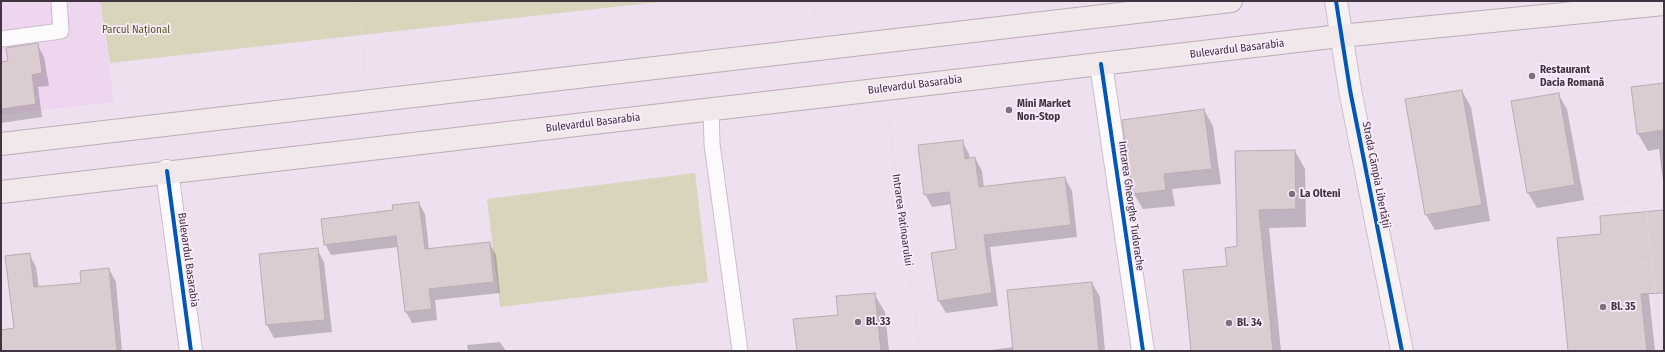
<!DOCTYPE html>
<html>
<head>
<meta charset="utf-8">
<style>
  body { margin:0 }
  #map { position:relative; width:1665px; height:352px; overflow:hidden; background:#efe0f0; font-family:"Fira Sans Condensed",sans-serif }
  canvas { display:block }
  .frame { position:absolute; inset:0; border:2px solid #3f3440; pointer-events:none }
</style>
</head>
<body>
<div id="map">
<canvas width="1665" height="352"></canvas>
<div class="frame"></div>
</div>
<script>
const context = document.querySelector('canvas').getContext('2d');
context.lineJoin = 'round';
function paint(path, color) {
  context.fillStyle = color;
  context.fill(path, 'evenodd');
}
function poly(rows) {
  const path = new Path2D();
  for (const r of rows) {
    path.moveTo(r[0], r[1]);
    for (let i = 2; i < r.length; i += 2) path.lineTo(r[i], r[i + 1]);
  }
  return path;
}
function strokePath(path, color, width, dash) {
  context.strokeStyle = color;
  context.lineWidth = width;
  context.lineCap = dash ? 'butt' : 'round';
  context.setLineDash(dash || []);
  context.stroke(path);
}
function drawText(font, color, halo, rows, align = 'center') {
  context.font = font + ' "Fira Sans Condensed",sans-serif';
  context.lineWidth = 3.5;
  context.setLineDash([]);
  context.textBaseline = 'middle';
  context.strokeStyle = halo;
  context.fillStyle = color;
  for (const [text, x, y, turn = 0] of rows) {
    context.save();
    context.translate(x, y);
    context.rotate((+turn || 0) * Math.PI / 180);
    context.textAlign = isNaN(turn) ? turn : align;
    if (halo) context.strokeText(text, 0, 0);
    context.fillText(text, 0, 0);
    context.restore();
  }
}
paint(poly([
  [1,1,100,1,114,102,1,115]
]), '#eed6f1');
paint(poly([
  [100,1,668,1,110,63],
  [695,173,708,282,500,307,487,199]
]), '#d8d5bc');
paint(poly([
  [37,44,44,57,49,86,38,87,42,117,1,123,1,63,9,62],
  [1664,84,1664,191,1659,149,1648,151,1638,134],
  [1462,91,1471,107,1490,221,1435,230,1426,215],
  [1558,94,1567,109,1584,200,1537,208,1528,193,1512,102],
  [1204,110,1213,126,1221,184,1172,189,1175,206,1143,209,1134,194],
  [962,141,969,154,970,159,975,158,982,171,984,188,1065,178,1072,191,1077,237,990,247,998,306,946,313,939,301,957,250,952,204,932,207,925,194],
  [1295,151,1305,169,1306,227,1269,228,1281,351,1192,351,1238,247,1236,152],
  [419,203,425,214,429,250,490,244,496,255,500,293,435,300,437,320,412,323,406,312,398,247,331,255,325,244,394,211],
  [1664,211,1664,284,1648,286,1655,351,1570,351,1603,235],
  [317,249,324,262,332,332,274,338,267,325,260,255],
  [29,254,36,267,39,288,82,284,109,269,116,282,122,351,1,351,1,331,15,329],
  [1092,283,1100,297,1105,351,983,351,1014,347],
  [874,294,885,312,889,351,798,351],
  [500,342,506,351,468,351,467,345]
]), '#0003');
const building = poly([
  [38,43,42,73,32,75,36,104,1,109,1,62,8,61,6,48,38,43],
  [1664,83,1664,130,1637,134,1631,87,1664,83],
  [1462,90,1482,205,1425,215,1405,99,1462,90],
  [1559,93,1575,185,1527,193,1511,101,1559,93],
  [1204,109,1212,169,1164,174,1166,190,1133,194,1122,120,1204,109],
  [963,140,965,159,975,157,979,187,1065,177,1071,225,984,235,992,293,938,301,931,253,956,249,949,192,924,195,918,145,963,140],
  [1295,150,1296,209,1259,210,1273,351,1191,351,1183,270,1227,266,1225,248,1237,246,1235,151,1295,150],
  [419,202,425,249,490,242,494,282,429,289,432,309,405,312,396,236,324,245,321,219,393,210,392,205,419,202],
  [1664,210,1664,293,1641,294,1647,351,1568,351,1557,238,1601,234,1600,216,1664,210],
  [318,248,325,320,266,325,259,254,318,248],
  [30,253,34,287,81,283,80,271,109,268,117,351,1,351,1,330,14,328,5,256,30,253],
  [1092,282,1099,351,1013,351,1007,290,1092,282],
  [875,293,881,351,797,351,793,319,838,315,836,296,875,293]
]);
paint(building, '#daccd0');
strokePath(building, '#baacb0', 1);
const lane = poly([
  [1,39,61,31,59,1],
  [711,109,712,144,740,351]
]);
const street = poly([
  [1101,64,1143,351],
  [167,171,191,351]
]);
const secondary = poly([
  [1336,1,1350,90,1402,351]
]);
const primary = poly([
  [1,144,1231,1],
  [1,192,1340,36,1664,4]
]);
strokePath(lane, '#cbbecb', 17);
strokePath(street, '#cbbecb', 24);
strokePath(secondary, '#cbbecb', 24);
strokePath(primary, '#beabb3', 24);
strokePath(poly([
  [359,1,365,74],
  [813,1,816,21],
  [888,116,920,351],
  [1593,204,1645,200,1662,351],
  [1638,263,1652,261]
]), '#e0dbe0', 2.5, [1, 3]);
strokePath(lane, '#fdfafd', 15);
strokePath(street, '#fdfafd', 22);
strokePath(secondary, '#f7f1f3', 22);
strokePath(primary, '#f1e8eb', 22);
strokePath(poly([
  [1336,1,1350,90,1402,351],
  [1101,64,1143,351],
  [167,171,191,351]
]), '#0057b8', 4);
for (const [x, y, r, color] of [
  [1532,76,4,"#7d707e"],
  [1009,110,4,"#7d707e"],
  [1292,194,4,"#7d707e"],
  [1603,307,4,"#7d707e"],
  [858,322,4,"#7d707e"],
  [1229,323,4,"#7d707e"]
]) {
  const dot = new Path2D();
  dot.arc(x, y, r, 0, 2 * Math.PI);
  context.fillStyle = color;
  context.fill(dot);
  strokePath(dot, '#fbebfd', 1.5);
}
drawText('11px', '#56591b', '#fbebfd', [
  ["Parcul Național",136,30]
]);
drawText('11px', '#3f3440', '#fbebfd', [
  ["Bulevardul Basarabia",1237,49,-7],
  ["Bulevardul Basarabia",915,85,-7],
  ["Bulevardul Basarabia",593,123,-7],
  ["Strada Câmpia Libertății",1376,175,79],
  ["Intrarea Gheorghe Tudorache",1131,206,82],
  ["Intrarea Patinoarului",902,220,82],
  ["Bulevardul Basarabia",188,260,82]
]);
drawText('bold 11px', '#3f3440', '#fbebfd', [
  ["Restaurant",1540,70],
  ["Dacia Romană",1540,83],
  ["Mini Market",1017,104],
  ["Non-Stop",1017,117],
  ["La Olteni",1300,194],
  ["Bl. 35",1611,307],
  ["Bl. 33",866,322],
  ["Bl. 34",1237,323]
], 'left');
</script>
</body>
</html>
